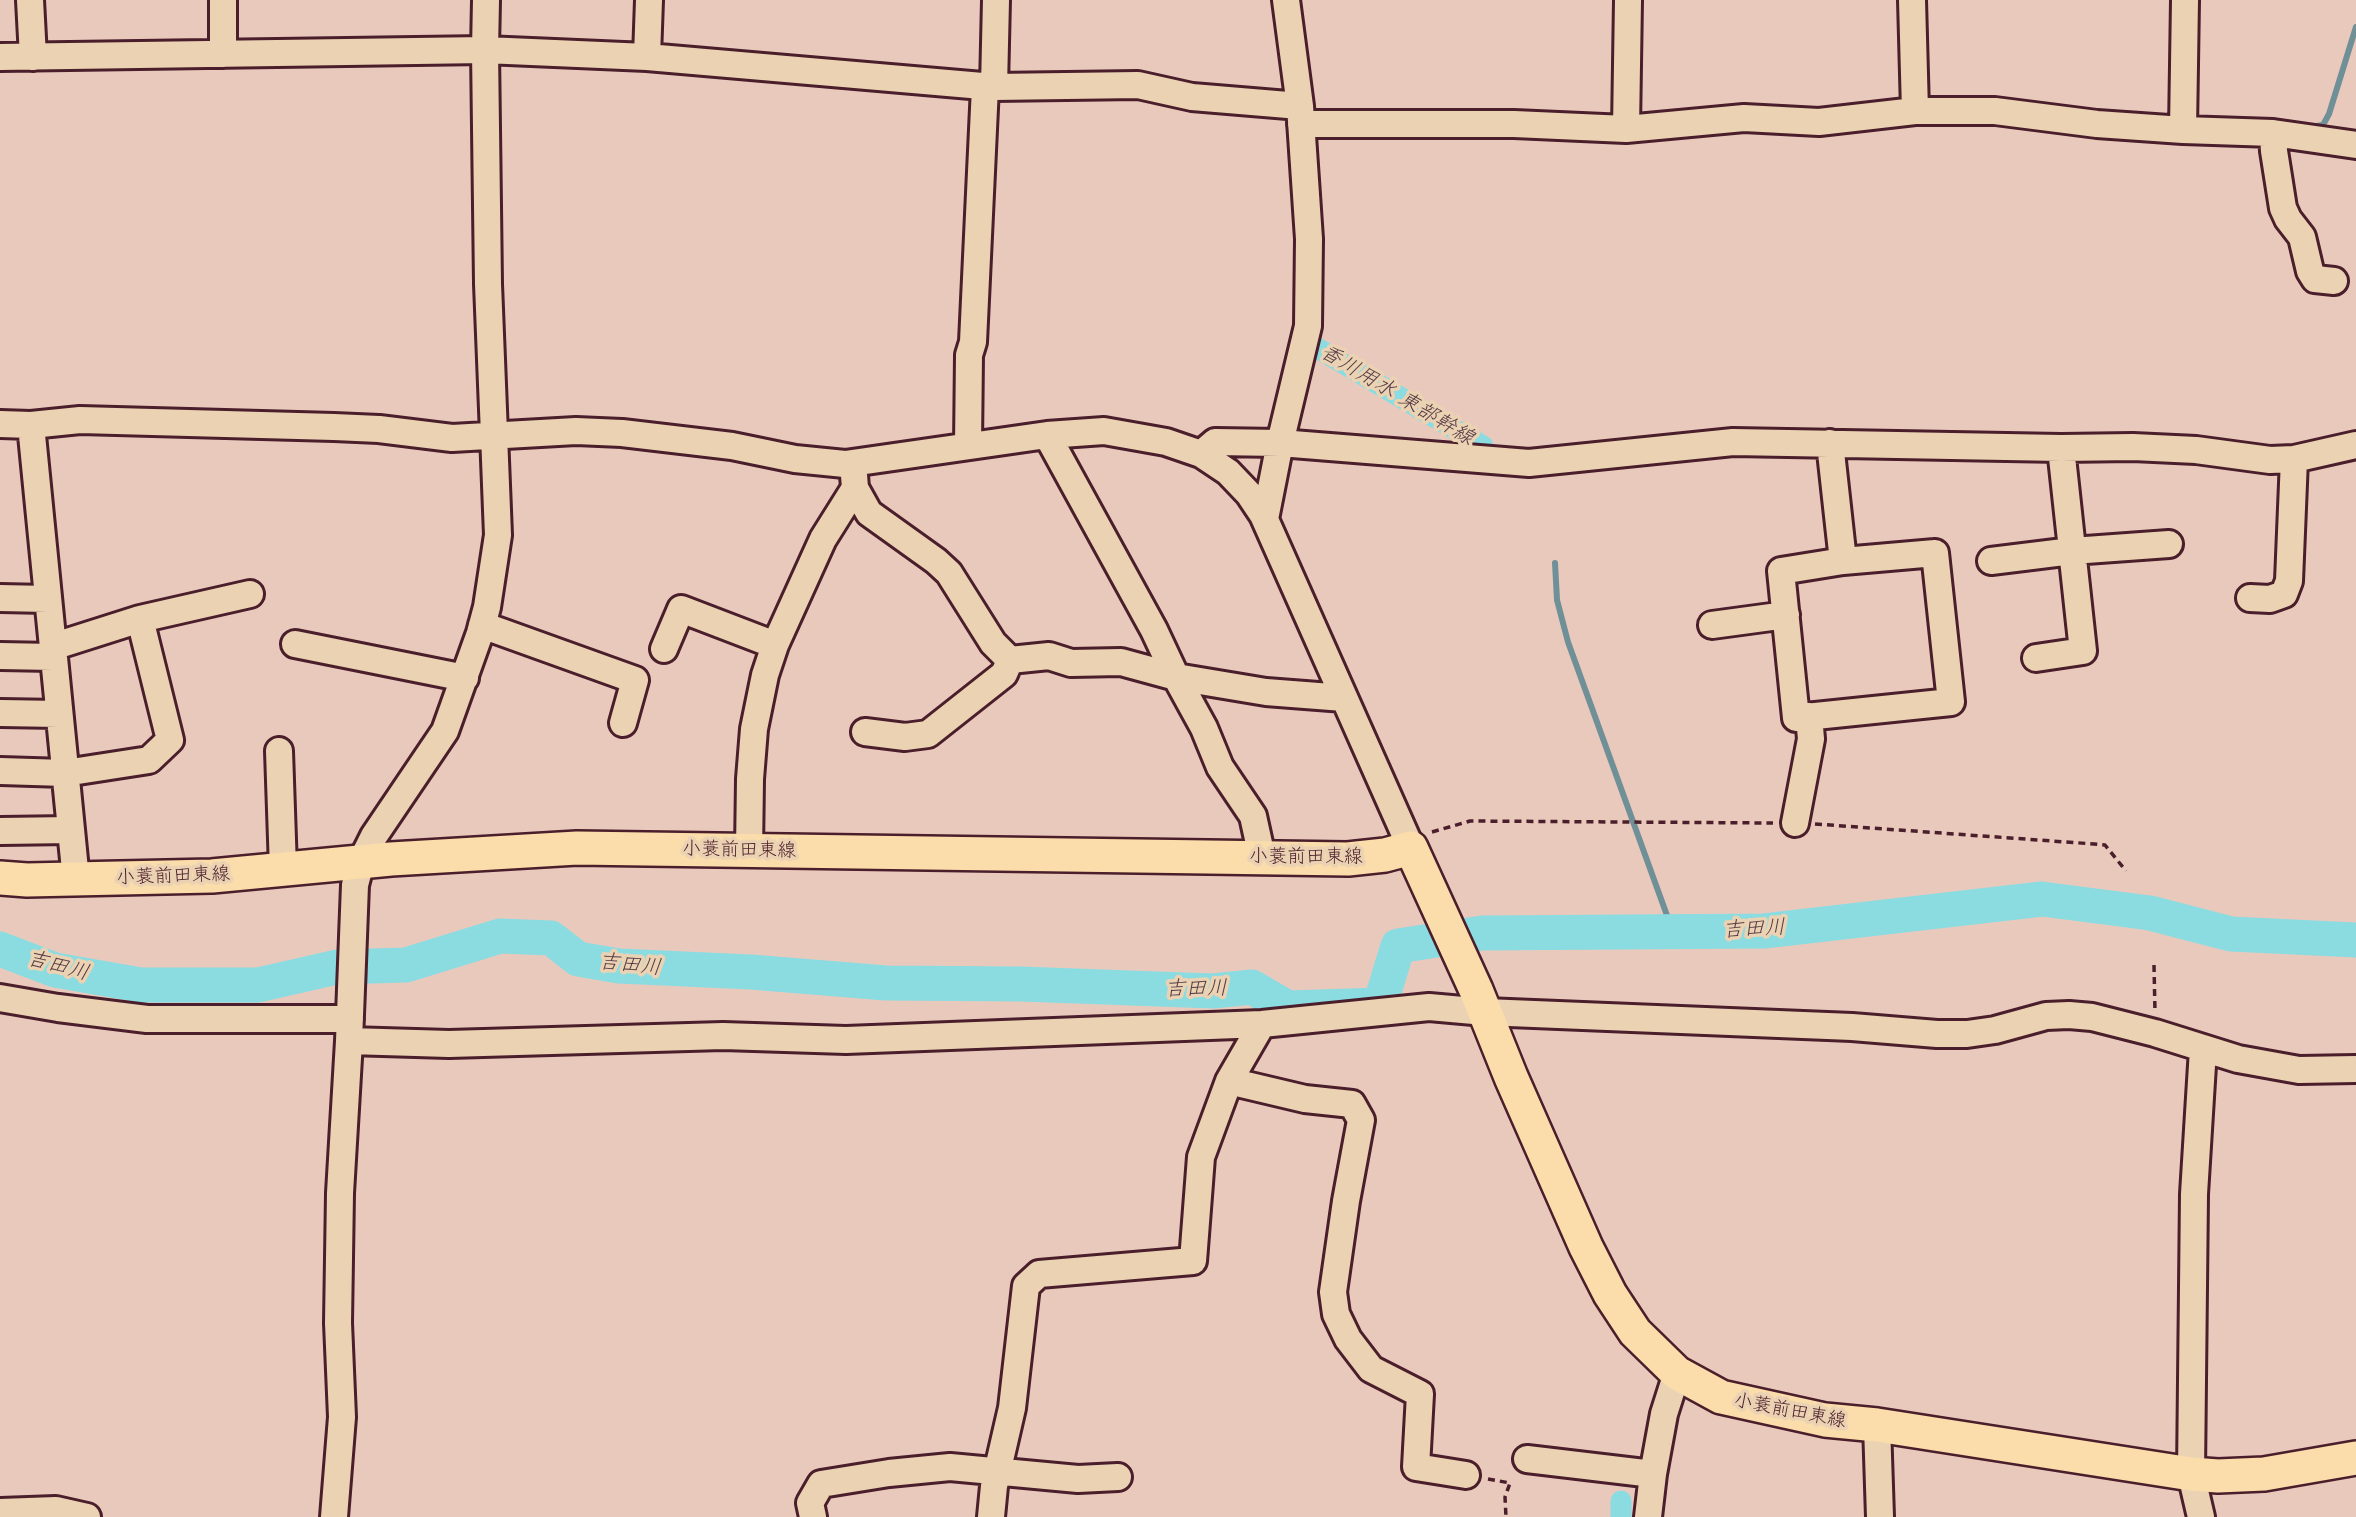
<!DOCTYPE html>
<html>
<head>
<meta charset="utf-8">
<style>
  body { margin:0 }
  canvas { display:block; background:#eac9bd }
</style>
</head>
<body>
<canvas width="2356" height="1517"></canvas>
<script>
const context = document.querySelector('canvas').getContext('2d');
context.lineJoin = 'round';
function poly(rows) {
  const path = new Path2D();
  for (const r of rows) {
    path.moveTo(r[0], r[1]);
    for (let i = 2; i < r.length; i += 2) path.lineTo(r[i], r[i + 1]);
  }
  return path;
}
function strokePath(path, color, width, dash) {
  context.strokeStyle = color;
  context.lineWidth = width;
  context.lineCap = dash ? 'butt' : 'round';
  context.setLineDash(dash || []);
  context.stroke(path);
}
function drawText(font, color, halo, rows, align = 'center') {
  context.font = font + ' "Playpen Sans","Klee One",sans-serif';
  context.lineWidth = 7;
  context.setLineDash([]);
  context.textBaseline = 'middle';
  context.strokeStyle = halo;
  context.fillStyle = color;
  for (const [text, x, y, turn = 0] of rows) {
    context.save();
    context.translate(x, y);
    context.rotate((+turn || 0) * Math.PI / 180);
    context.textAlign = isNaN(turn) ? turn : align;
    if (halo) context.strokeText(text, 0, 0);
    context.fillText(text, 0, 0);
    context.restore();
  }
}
strokePath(poly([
  [2310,127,2323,125,2329,114,2356,27],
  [1443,422,1475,432],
  [1555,563,1557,600,1568,642,1673,932]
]), '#709098', 6);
strokePath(poly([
  [1312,345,1483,446],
  [1621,1501,1621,1517]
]), '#8adce1', 21);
strokePath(poly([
  [0,949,55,970,141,985,258,985,337,967,406,965,500,936,551,938,578,959,619,966,751,972,886,983,1021,984,1213,991,1252,987,1288,1008,1380,1005,1398,946,1482,933,1764,931,2042,899,2150,913,2231,934,2356,940]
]), '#8adce1', 35);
const minor = poly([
  [30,0,33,57],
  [223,0,223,54],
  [1912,0,1915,111],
  [0,57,485,50,647,57,994,87,1138,85,1192,97,1300,106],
  [647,57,649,0],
  [994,87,996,0],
  [1301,124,1514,124,1626,129,1744,118,1819,122,1915,111,1995,111,2097,124,2183,130,2273,133,2356,145],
  [1626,129,1628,0],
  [2183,130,2185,0],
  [2273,133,2274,151,2283,208,2288,219,2302,237,2310,271,2315,279,2334,281],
  [0,424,31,425,80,420,334,427,379,429,452,438,576,431,622,433,732,446,795,459,845,464,1047,435,1104,431,1166,442,1201,454,1228,472,1249,494,1263,515,1411,848],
  [31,425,76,880],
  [1047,435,1154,630,1176,677,1204,728,1220,767,1253,816,1262,857],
  [1830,443,1843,561],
  [968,446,969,355,973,342,985,87],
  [1201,454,1215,442,1280,443,1529,463,1733,442,2061,448,2133,447,2196,450,2270,460,2294,459,2356,445],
  [855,488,869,513,936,561,949,573,993,643,1010,660,1049,656,1071,663,1121,662,1176,677,1266,692,1344,698],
  [1265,519,1280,443,1308,326,1309,239,1300,106,1286,0],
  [1935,553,1951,702,1796,718,1781,571,1843,561,1935,553],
  [1991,561,2072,551,2169,544],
  [0,598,47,599],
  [2250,598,2270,599,2284,594,2289,581,2294,459],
  [482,625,635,680,623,723],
  [1712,625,1786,615],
  [295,644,465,678],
  [52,647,140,619,250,594],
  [664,649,681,609,775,645],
  [0,656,53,657],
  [2036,658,2083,651,2061,448],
  [0,713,59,714],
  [865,732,905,737,928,734,1004,674,1010,660],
  [279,751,283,869],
  [0,771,65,773,149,760,170,740,140,619],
  [1795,823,1811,739,1809,716],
  [0,831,71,830],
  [749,851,750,779,754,729,765,675,775,645,823,539,855,488,854,475],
  [0,998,58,1008,147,1019,350,1019],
  [349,1041,449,1044,723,1036,846,1040,1262,1024,1429,1007,1485,1012,1852,1027,1937,1034,1967,1034,1995,1030,2046,1016,2069,1015,2092,1017,2155,1033,2238,1059,2299,1070,2356,1069],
  [1229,1081,1305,1099,1352,1104,1361,1120,1346,1201,1333,1292,1336,1314,1348,1339,1371,1369,1420,1394,1416,1467,1466,1475],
  [1877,1425,1880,1517],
  [1527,1459,1653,1474],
  [0,1512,56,1510,87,1517],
  [334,1517,342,1417,338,1323,340,1193,349,1041,355,885,361,862,374,836,445,731,480,633,487,607,498,535,488,284,485,50,486,0],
  [813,1517,810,1503,821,1484,889,1473,950,1467,1078,1479,1118,1477],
  [991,1517,994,1486,1012,1408,1026,1286,1039,1274,1193,1261,1201,1157,1229,1081,1262,1024],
  [1648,1517,1653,1474,1664,1414,1677,1373],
  [2201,1517,2191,1474,2194,1194,2203,1049]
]);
const major = poly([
  [0,878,27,880,212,876,391,859,577,848,1348,859,1385,855,1411,848,1476,990,1511,1077,1586,1247,1610,1294,1635,1332,1677,1373,1721,1397,1825,1420,1877,1425,2191,1474,2218,1476,2264,1474,2356,1458]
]);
strokePath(minor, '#4a1f2b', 32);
strokePath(major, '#4a1f2b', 38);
strokePath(poly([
  [1815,824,2094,844,2105,845,2126,871],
  [1432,832,1470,821,1773,823],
  [2154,965,2155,1012],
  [1488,1479,1510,1483,1505,1497,1506,1517]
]), '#4a1f2b', 3.5, [7, 5]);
strokePath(minor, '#ebd2b3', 26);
strokePath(major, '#fbddab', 33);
drawText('19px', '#4a1f2b', '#ebd2b3', [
  ["小蓑前田東線",739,850,1],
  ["小蓑前田東線",1306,857],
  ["小蓑前田東線",173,876,-2],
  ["小蓑前田東線",1790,1411,11]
]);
drawText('italic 21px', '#543b46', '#ebd2b3', [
  ["香川用水 東部幹線",1397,395,31],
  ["吉田川",1754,929,-3],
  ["吉田川",630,965,6],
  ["吉田川",58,966,15],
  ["吉田川",1196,989,-1]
]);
</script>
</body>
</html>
